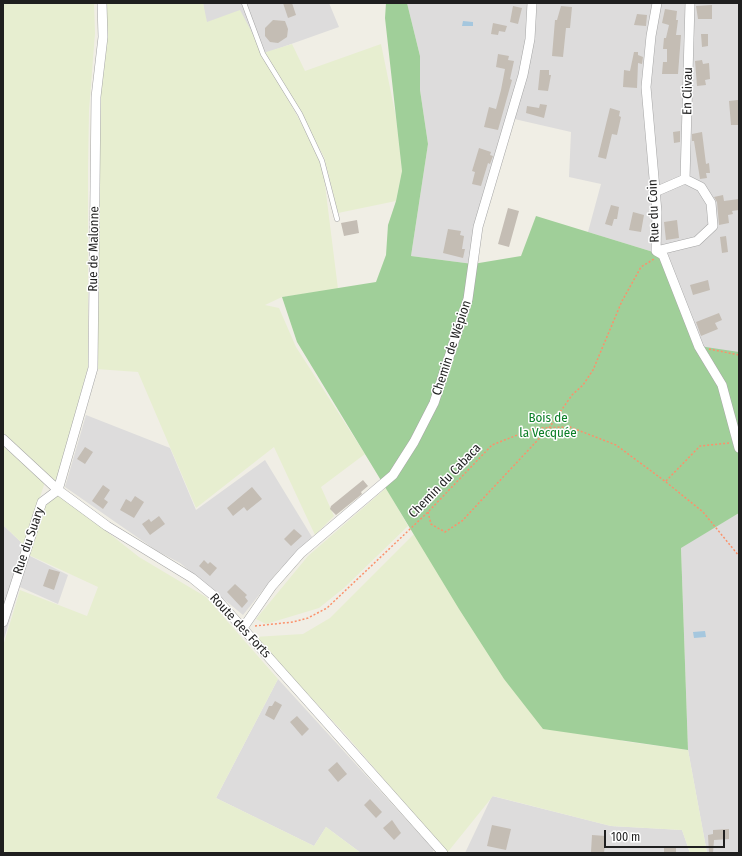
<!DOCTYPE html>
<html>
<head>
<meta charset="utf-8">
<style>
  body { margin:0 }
  #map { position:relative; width:742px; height:856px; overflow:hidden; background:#f0eee5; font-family:"Fira Sans Condensed",sans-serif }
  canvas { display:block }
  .frame { position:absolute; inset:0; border:4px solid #1f1f1f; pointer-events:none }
  .scale { position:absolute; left:604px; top:830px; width:121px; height:18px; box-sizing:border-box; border:2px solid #1f1f1f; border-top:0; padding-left:5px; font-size:12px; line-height:14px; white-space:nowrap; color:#1f1f1f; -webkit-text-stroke:3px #fff; paint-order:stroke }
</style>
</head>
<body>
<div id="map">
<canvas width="742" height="856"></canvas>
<div class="frame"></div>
<div class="scale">100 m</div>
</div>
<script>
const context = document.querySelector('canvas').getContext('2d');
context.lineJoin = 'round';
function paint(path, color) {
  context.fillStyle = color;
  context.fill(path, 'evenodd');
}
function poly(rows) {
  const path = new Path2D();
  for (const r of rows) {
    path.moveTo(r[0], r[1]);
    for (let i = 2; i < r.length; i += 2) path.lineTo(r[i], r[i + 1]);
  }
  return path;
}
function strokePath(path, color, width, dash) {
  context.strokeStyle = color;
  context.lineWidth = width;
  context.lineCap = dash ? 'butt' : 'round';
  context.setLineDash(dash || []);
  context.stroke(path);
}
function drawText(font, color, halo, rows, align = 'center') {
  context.font = font + ' "Fira Sans Condensed",sans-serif';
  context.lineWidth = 3;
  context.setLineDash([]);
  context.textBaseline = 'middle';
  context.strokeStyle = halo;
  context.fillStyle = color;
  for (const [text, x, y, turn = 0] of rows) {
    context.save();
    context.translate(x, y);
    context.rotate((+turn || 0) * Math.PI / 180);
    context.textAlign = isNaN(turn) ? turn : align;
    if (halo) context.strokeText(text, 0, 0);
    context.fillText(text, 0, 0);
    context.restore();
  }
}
paint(poly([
  [203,3,329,3,339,27,263,54,206,22],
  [407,3,532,3,532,9,538,3,739,3,739,353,699,347,663,255,588,232,601,184,569,177,571,132,510,118,473,264,411,256,428,144,420,90,420,56],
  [86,415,170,448,196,510,265,460,312,537,302,549,279,570,243,615,180,563,157,551,65,487],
  [739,513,739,853,707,853,688,750,681,547],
  [3,525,24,545,28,555,68,575,58,604,20,587,3,642],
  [278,679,434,850,432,853,361,853,326,827,314,846,216,798],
  [492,796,611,826,682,830,690,853,465,853]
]), '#dddcdc');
paint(poly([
  [3,3,94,3,95,33,89,111,88,168,88,367,56,483,3,435],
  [105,3,203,3,207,22,240,10,263,53,292,44,305,71,381,44,396,117,402,171,396,201,338,213,324,157,282,80,266,59,322,161,338,289,282,297,265,305,279,308,296,347,365,454,321,487,334,516,315,535,274,447,196,508,138,372,96,369,99,106],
  [3,446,45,482,24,545,3,525],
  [386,488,408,526,344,588,319,608,266,624,256,619,308,556],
  [58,493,139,557,206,597,278,679,216,798,314,846,326,827,361,853,3,853,3,646,20,590,87,616,98,587,29,555,46,504],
  [415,533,622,741,688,750,707,853,690,853,682,830,611,826,493,796,447,853,346,735,254,637,303,634,330,618]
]), '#e7eed0');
paint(poly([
  [386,3,407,3,420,56,420,90,428,144,411,256,473,264,521,256,536,216,663,255,699,346,739,352,739,513,681,548,688,750,543,729,504,679,459,609,297,342,282,297,376,282,386,255,388,225,396,201,402,171,385,18]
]), '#a0cf99');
paint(poly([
  [463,21,473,22,473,26,462,26],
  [705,631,706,637,694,638,693,632]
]), '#a5c7de');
paint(poly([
  [283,3,292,3,296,15,288,18],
  [712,5,712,19,698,19,696,6],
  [513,6,522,8,518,24,510,22],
  [561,6,572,7,570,28,566,28,563,57,552,56,555,20,557,20],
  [665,9,677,11,676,20,678,20,676,35,681,35,678,74,662,74,663,62,667,62,667,49,663,49,664,38,666,38,669,25,662,23],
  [637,14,647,15,646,26,634,25],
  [273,20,285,21,288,29,287,37,278,43,270,42,265,36,265,28],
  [493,23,507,26,505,32,499,31,498,35,491,34],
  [701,34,708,34,708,46,702,47],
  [634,52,638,52,638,55,643,57,642,64,638,63,637,88,623,87,624,70,630,71],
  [498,54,509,56,508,60,514,61,510,79,512,80,498,130,484,127,489,107,496,109,501,90,505,69,496,67],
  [702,60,703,64,709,63,710,79,705,80,706,85,697,86,695,61],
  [540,70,549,70,549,75,551,75,548,91,538,90],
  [738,100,739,125,731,125,729,101],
  [540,104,547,105,544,118,526,113,527,106,539,108],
  [610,108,620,111,619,116,621,117,617,135,612,134,606,159,598,157],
  [680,131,680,142,674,143,673,132],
  [702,132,706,164,709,163,710,173,706,173,707,178,700,179,694,141,692,141,692,134],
  [479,148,491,152,490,155,493,156,490,164,488,163,481,186,472,184,475,172,472,171],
  [723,195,724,201,739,199,739,210,732,211,733,214,728,215,729,223,719,225,717,202,714,197],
  [611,205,619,207,617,219,614,219,612,226,605,224],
  [508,208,519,211,509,247,498,244],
  [633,212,644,215,641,232,629,230],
  [357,220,359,233,344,236,341,223],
  [677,220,679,238,666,240,664,222],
  [448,229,461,231,460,235,464,236,462,249,465,249,463,258,443,253],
  [726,236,728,252,722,253,720,237],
  [708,280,710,290,693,295,690,285],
  [719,313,722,320,715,323,718,329,701,336,696,322],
  [85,447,93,452,85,464,77,459],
  [363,480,368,486,361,492,362,494,336,515,330,509,331,506],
  [103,485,110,490,104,499,108,502,103,509,92,501],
  [252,487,262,499,247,511,244,507,233,516,227,508],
  [135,496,144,502,134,518,120,510,126,499,131,502],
  [159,516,165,524,150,535,142,524,149,519,151,522],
  [294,529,302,536,291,546,284,539],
  [204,560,208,564,210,562,217,568,210,576,199,566],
  [49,569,60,572,54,590,43,586],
  [235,584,247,595,245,597,248,601,242,608,227,592],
  [275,701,282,705,274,720,265,715,269,706,272,706],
  [297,716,309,729,302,736,290,722],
  [337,762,347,774,338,782,328,770],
  [370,799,382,812,376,818,364,805],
  [392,820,401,833,394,840,383,828],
  [492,825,511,829,506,850,487,846],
  [729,829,729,839,714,840,713,853,709,853,708,835,713,834,713,830],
  [592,835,606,836,604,853,591,852],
  [664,847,676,847,676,853,664,853]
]), '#c4bdb4');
const service = poly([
  [244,3,263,54,300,114,322,161,337,219]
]);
const minor = poly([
  [657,3,651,36,646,87,657,212,656,251,663,255,699,347,722,385,739,448],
  [655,192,685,179,690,3],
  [656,251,697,241,713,226,711,203,701,187,685,179],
  [3,439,58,490,107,526,192,578,214,596,443,853],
  [3,622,42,502,58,490,93,368,96,97,103,37,102,3],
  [243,628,272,586,301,553,393,475,414,442,434,403,468,299,478,227,523,75,530,39,532,3]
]);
strokePath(service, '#a6a6a6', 5.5);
strokePath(minor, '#a6a6a6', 10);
strokePath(poly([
  [709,349,739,355],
  [666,481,700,446,729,443],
  [428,512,431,524,445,532,462,521,549,428,572,395,583,385,593,370,622,301,641,267,654,259],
  [255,626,293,622,308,618,327,608,428,512,492,445,535,428,570,427,616,445,666,482,703,512,739,556]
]), '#fb916b', 1.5, [2, 2]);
strokePath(service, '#fff', 4.5);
strokePath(minor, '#fff', 9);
drawText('13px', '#1f1f1f', '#fff', [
  ["En Clivau",688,91,-89],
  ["Rue du Coin",654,211,-92],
  ["Rue de Malonne",94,249,-89],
  ["Chemin de Wépion",452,348,-72],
  ["Chemin du Cabaca",445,481,-46],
  ["Rue du Suary",29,541,-71],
  ["Route des Forts",240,626,47]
]);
drawText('13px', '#0b7f27', '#fff', [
  ["Bois de",548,418],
  ["la Vecquée",548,433]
]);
</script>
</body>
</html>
